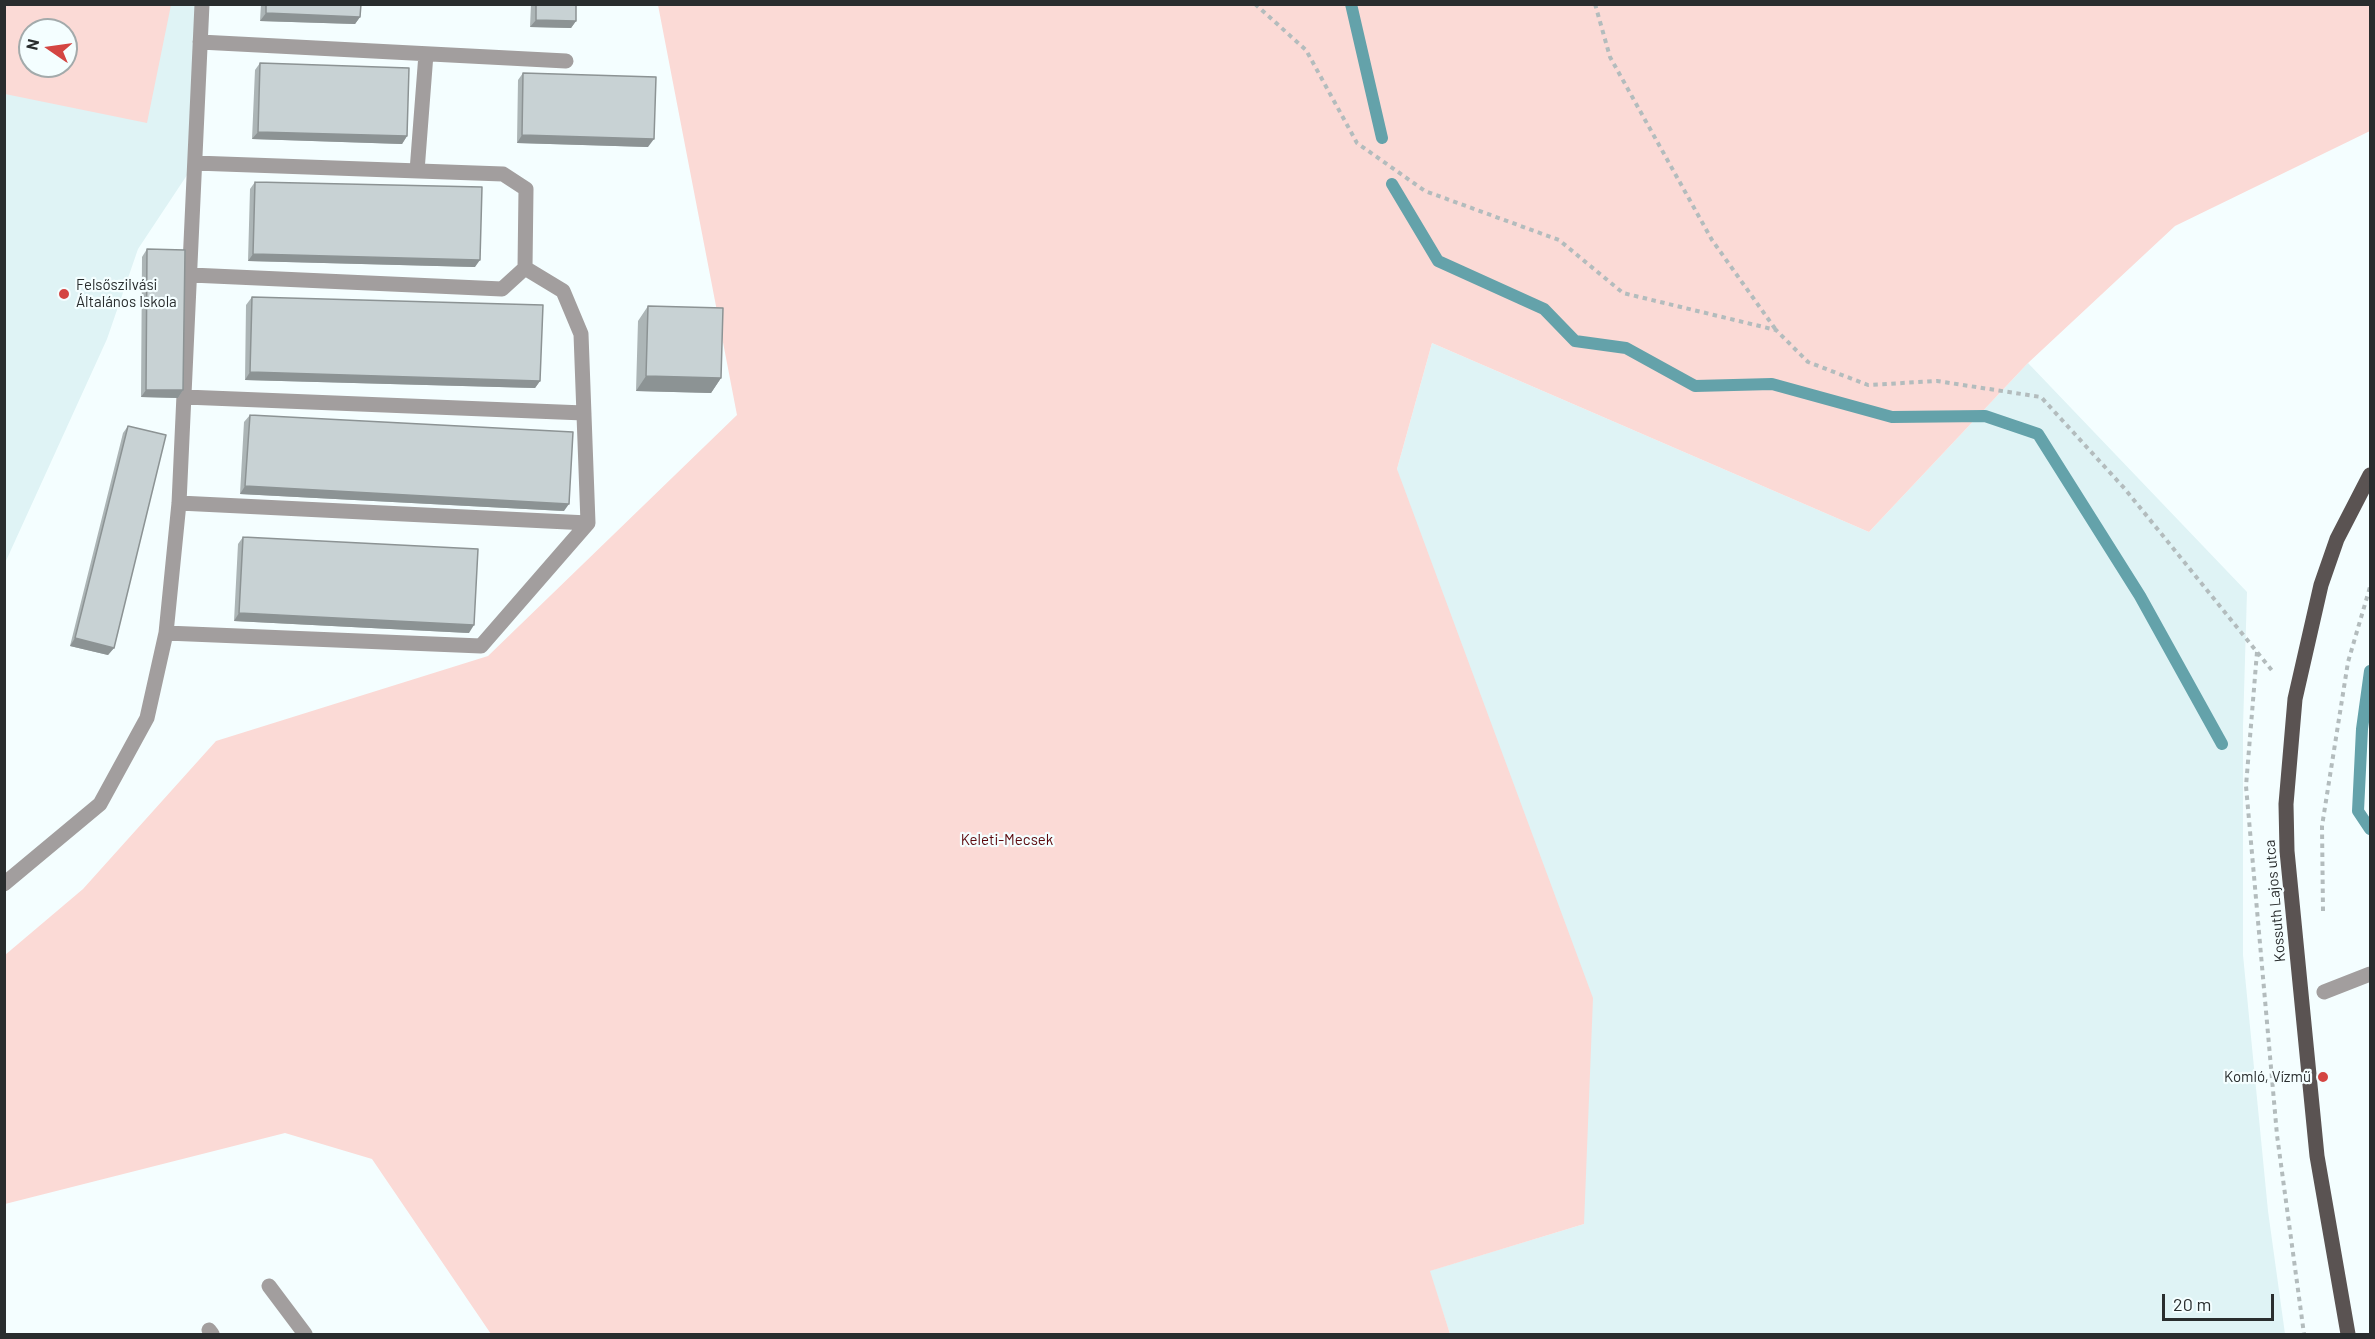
<!DOCTYPE html>
<html>
<head>
<meta charset="utf-8">
<style>
  body { margin:0 }
  #map { position:relative; width:2375px; height:1339px; overflow:hidden; background:#f4feff; font-family:Barlow,sans-serif }
  canvas { display:block }
  .frame { position:absolute; inset:0; border:6px solid #292d2e; pointer-events:none }
  .north { position:absolute; left:18px; top:18px; width:60px; height:60px; box-sizing:border-box; background:#f4feff; border:2px solid #a3aaab; border-radius:50%; rotate:283deg; font-size:16px; font-weight:700; line-height:24px; text-align:center; color:#292d2e }
  .north::after { content:''; display:block; margin:auto; width:21px; height:27px; background:#d44542; clip-path:polygon(50% 0,100% 100%,50% 72%,0 100%) }
  .scale { position:absolute; left:2162px; top:1294px; width:112px; height:27px; box-sizing:border-box; border:3px solid #292d2e; border-top:0; padding-left:8px; font-size:18px; line-height:21px; white-space:nowrap; color:#292d2e; -webkit-text-stroke:4px #f4feff; paint-order:stroke }
</style>
</head>
<body>
<div id="map">
<canvas width="2375" height="1339"></canvas>
<div class="frame"></div>
<div class="north">N</div>
<div class="scale">20 m</div>
</div>
<script>
const context = document.querySelector('canvas').getContext('2d');
context.lineJoin = 'round';
function paint(path, color) {
  context.fillStyle = color;
  context.fill(path, 'evenodd');
}
function poly(rows) {
  const path = new Path2D();
  for (const r of rows) {
    path.moveTo(r[0], r[1]);
    for (let i = 2; i < r.length; i += 2) path.lineTo(r[i], r[i + 1]);
  }
  return path;
}
function strokePath(path, color, width, dash) {
  context.strokeStyle = color;
  context.lineWidth = width;
  context.lineCap = dash ? 'butt' : 'round';
  context.setLineDash(dash || []);
  context.stroke(path);
}
function drawText(font, color, halo, rows, align = 'center') {
  context.font = font + ' Barlow,sans-serif';
  context.lineWidth = 4.5;
  context.setLineDash([]);
  context.textBaseline = 'middle';
  context.strokeStyle = halo;
  context.fillStyle = color;
  for (const [text, x, y, turn = 0] of rows) {
    context.save();
    context.translate(x, y);
    context.rotate((+turn || 0) * Math.PI / 180);
    context.textAlign = isNaN(turn) ? turn : align;
    if (halo) context.strokeText(text, 0, 0);
    context.fillText(text, 0, 0);
    context.restore();
  }
}
paint(poly([
  [5,5,202,5,195,163,138,249,107,339,5,563],
  [30,30,66,30,66,66,30,66],
  [1432,343,1869,532,2028,363,2247,592,2243,727,2243,955,2268,1211,2285,1334,1450,1334,1429,1271,1584,1224,1397,469]
]), '#dff3f5');
paint(poly([
  [4,5,171,5,147,123,5,94],
  [30,30,66,30,66,66,30,66],
  [658,5,2370,5,2370,131,2175,226,2028,363,1869,532,1432,343,1397,469,1593,998,1584,1224,1430,1271,1450,1334,491,1334,372,1159,285,1133,5,1204,5,955,83,889,216,741,488,656,737,415]
]), '#fbdad6');
strokePath(poly([
  [1351,4,1382,138],
  [1392,184,1438,261,1544,309,1575,341,1626,348,1695,386,1772,384,1892,417,1985,416,2038,434,2140,596,2222,744],
  [2370,671,2362,729,2358,811,2370,829]
]), '#64a2aa', 12);
strokePath(poly([
  [1255,4,1306,50,1357,143,1425,191,1559,240,1623,293,1776,330,1808,362,1868,385,1937,381,2041,397,2125,489,2274,673],
  [1595,4,1610,57,1712,240,1776,330],
  [2257,652,2246,786,2277,1135,2304,1334],
  [2323,911,2322,826,2348,662,2370,587]
]), '#b3bcbd', 4, [4.5, 4.5]);
strokePath(poly([
  [200,42,566,61],
  [417,171,426,54],
  [191,275,502,289,525,268],
  [185,397,584,413],
  [179,503,588,523],
  [166,633,481,646,588,523,581,334,563,291,525,268,526,189,503,174,195,163],
  [4,884,100,804,147,718,166,633,179,503,202,4],
  [2324,992,2370,974],
  [269,1286,305,1334],
  [209,1330,212,1334]
]), '#a29e9e', 15);
strokePath(poly([
  [2348,1334,2317,1156,2287,851,2286,804,2295,699,2321,585,2337,539,2370,475]
]), '#5a5352', 15);
paint(poly([
  [261,4,361,4,360,17,355,24,260,21],
  [531,4,576,4,576,21,571,28,530,27],
  [260,63,407,136,402,144,252,139,255,70],
  [523,73,648,147,517,143,518,80],
  [255,182,475,267,248,261,250,189],
  [147,249,183,390,178,398,141,397,142,257],
  [252,297,540,381,535,388,245,380,246,305],
  [648,306,721,378,711,393,636,391,638,321],
  [250,415,564,511,240,494,244,422],
  [128,426,114,648,108,655,70,646,123,433],
  [243,537,469,633,234,621,238,544]
]), '#acb5b6');
paint(poly([
  [266,13,360,17,355,24,260,21],
  [536,20,576,21,571,28,530,27],
  [258,132,407,136,402,144,252,139],
  [522,135,654,139,648,147,517,143],
  [253,254,480,260,475,267,248,261],
  [250,372,540,381,535,388,245,380],
  [646,376,721,378,711,393,636,391],
  [146,390,183,390,178,398,141,397],
  [245,486,569,504,564,511,240,494],
  [239,613,474,625,469,633,234,621],
  [75,638,114,648,108,655,70,646]
]), '#8c9394');
const building = poly([
  [266,4,361,4,360,17,266,13,266,4],
  [536,4,576,4,576,21,536,20,536,4],
  [260,63,409,68,407,136,258,132,260,63],
  [523,73,656,77,654,139,522,135,523,73],
  [255,182,482,187,480,260,253,254,255,182],
  [147,249,185,250,183,390,146,390,147,249],
  [252,297,543,305,540,381,250,372,252,297],
  [648,306,723,308,721,378,646,376,648,306],
  [250,415,573,432,569,504,245,486,250,415],
  [128,426,166,435,114,648,75,638,128,426],
  [243,537,478,549,474,625,239,613,243,537]
]);
paint(building, '#c8d2d4');
strokePath(building, '#8c9394', 1.5);
for (const [x, y, r, color] of [
  [64,294,6,"#d44542"],
  [2323,1077,6,"#d44542"]
]) {
  const dot = new Path2D();
  dot.arc(x, y, r, 0, 2 * Math.PI);
  context.fillStyle = color;
  context.fill(dot);
  strokePath(dot, '#f4feff', 2);
}
drawText('15px', '#292d2e', '#f4feff', [
  ["Felsőszilvási",76,285],
  ["Általános Iskola",76,302],
  ["Komló, Vízmű",2311,1077,"right"]
], 'left');
drawText('15px', '#5b080c', '#f4feff', [
  ["Keleti-Mecsek",1007,840]
]);
drawText('15px', '#292d2e', '#f4feff', [
  ["Kossuth Lajos utca",2275,901,-95]
]);
</script>
</body>
</html>
